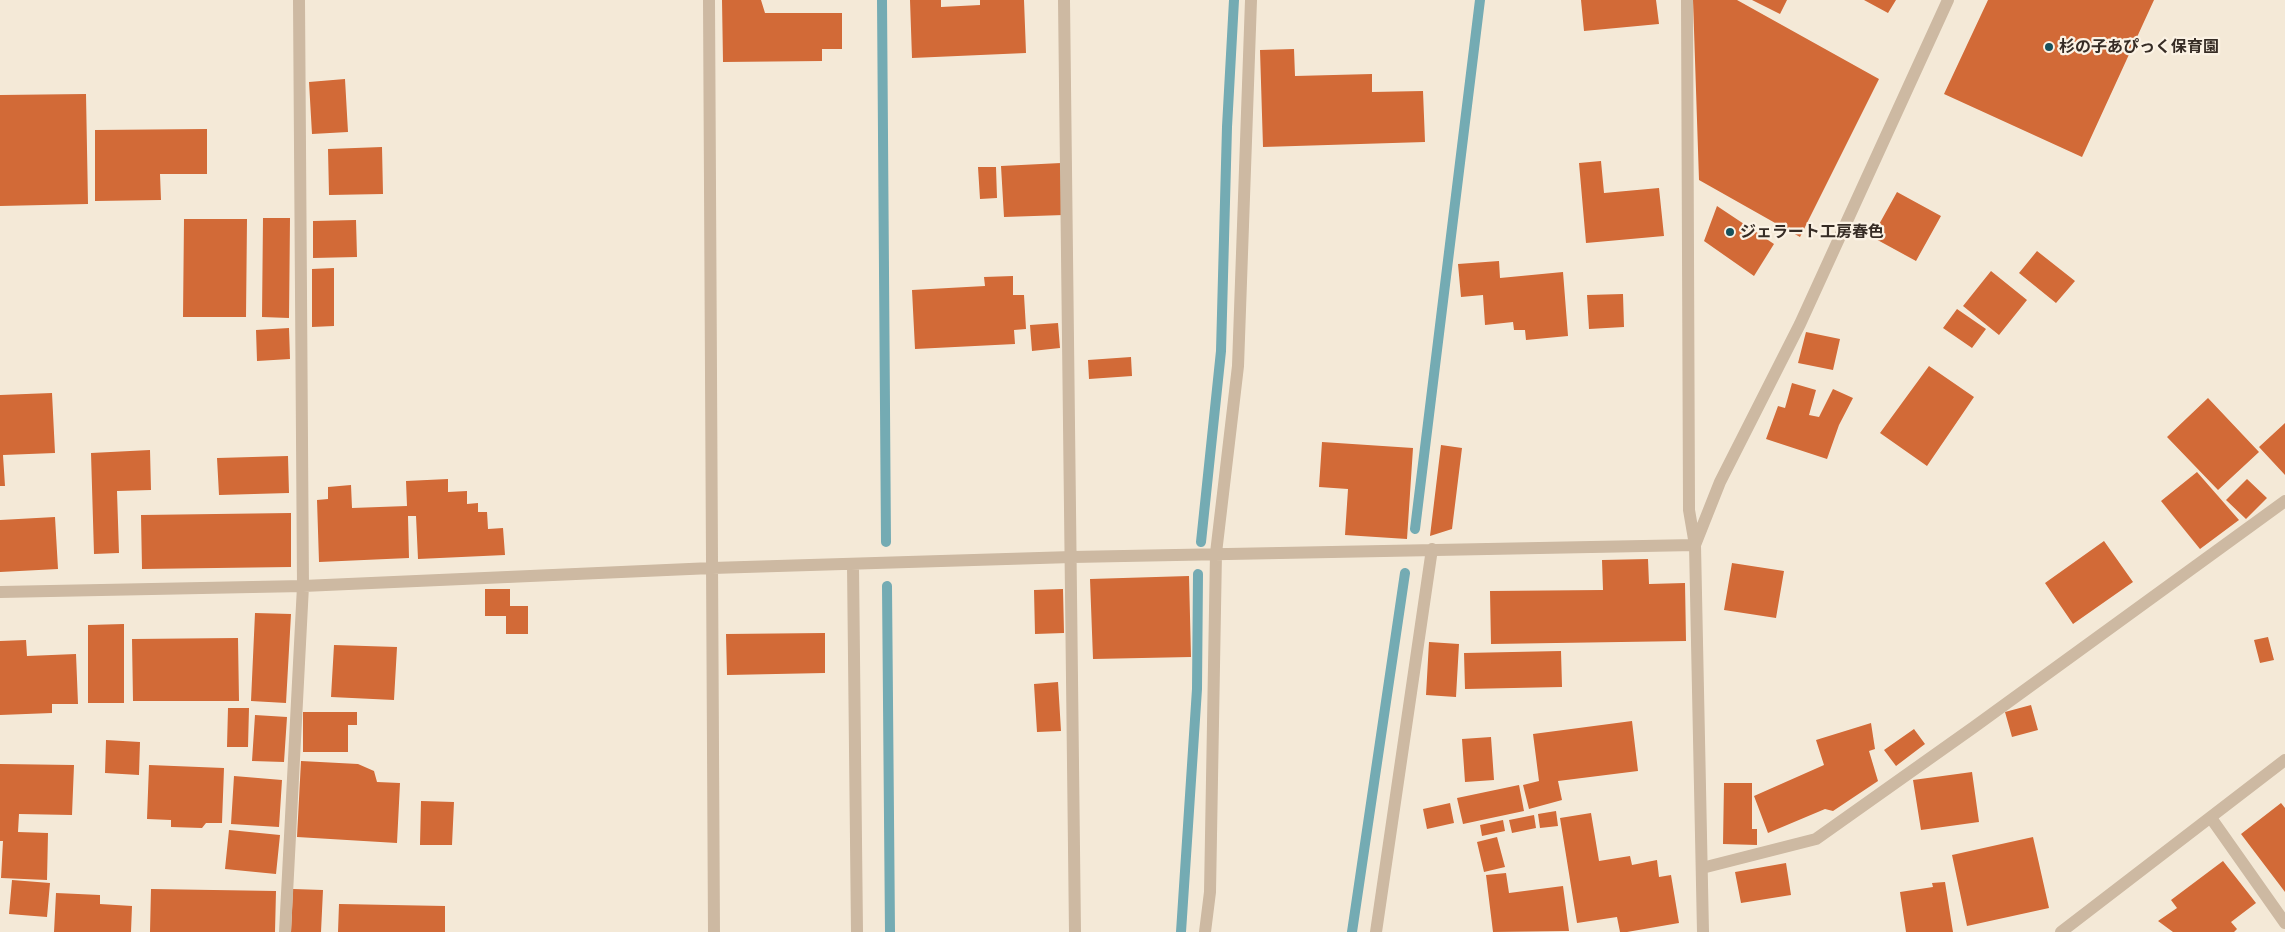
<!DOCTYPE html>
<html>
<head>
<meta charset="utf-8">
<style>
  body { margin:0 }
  canvas { display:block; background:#f4e9d7 }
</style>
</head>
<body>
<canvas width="2285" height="932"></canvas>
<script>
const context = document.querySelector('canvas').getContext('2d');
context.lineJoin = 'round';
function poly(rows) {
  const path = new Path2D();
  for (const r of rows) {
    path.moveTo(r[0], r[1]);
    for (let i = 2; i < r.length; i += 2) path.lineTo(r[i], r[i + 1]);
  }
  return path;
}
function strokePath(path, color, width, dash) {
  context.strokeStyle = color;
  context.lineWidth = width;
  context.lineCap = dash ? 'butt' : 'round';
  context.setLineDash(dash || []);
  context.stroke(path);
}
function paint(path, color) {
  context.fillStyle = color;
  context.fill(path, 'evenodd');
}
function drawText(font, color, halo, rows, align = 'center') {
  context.font = font + ' Karla,"Noto Sans JP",sans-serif';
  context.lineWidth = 4.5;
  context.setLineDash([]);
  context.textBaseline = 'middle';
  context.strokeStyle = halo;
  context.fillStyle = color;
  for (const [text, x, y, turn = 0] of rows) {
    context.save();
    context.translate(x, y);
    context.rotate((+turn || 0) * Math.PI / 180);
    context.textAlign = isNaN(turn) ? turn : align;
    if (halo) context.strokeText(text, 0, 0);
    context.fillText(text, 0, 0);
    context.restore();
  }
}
strokePath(poly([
  [882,0,886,542],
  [1415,529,1480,0],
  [1201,542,1221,351,1227,127,1234,0],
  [887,586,890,932],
  [1181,932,1197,689,1198,574],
  [1352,932,1405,573]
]), '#74abb3', 10);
paint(poly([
  [722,0,761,0,765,13,842,13,842,49,822,49,822,61,723,62],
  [910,0,941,0,941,7,980,5,980,0,1024,0,1026,53,912,58],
  [1581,0,1656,0,1659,24,1584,31],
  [1693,0,1737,0,1879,79,1800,237,1699,180],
  [1752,0,1787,0,1780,14],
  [1864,0,1896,0,1888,13],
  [1988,0,2154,0,2082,157,1944,94],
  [1294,49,1295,76,1372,74,1372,92,1423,91,1425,142,1263,147,1260,50],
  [345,79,348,132,312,134,309,82],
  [86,94,88,204,0,206,0,95],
  [207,129,207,174,160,174,161,200,95,201,95,130],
  [382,147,383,194,329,195,328,149],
  [1601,161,1604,193,1659,188,1664,236,1586,243,1579,163],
  [1061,163,1064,215,1004,217,1001,166],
  [978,167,996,167,997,198,980,199],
  [1897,192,1941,216,1916,261,1872,237],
  [1717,206,1774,244,1754,276,1704,241],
  [263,218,290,218,289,318,262,317],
  [184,219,247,219,246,317,183,317],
  [356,220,357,257,313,258,313,221],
  [2037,251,2075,281,2056,303,2019,273],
  [1499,261,1500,278,1563,272,1568,336,1526,340,1525,330,1514,330,1513,322,1485,325,1483,295,1461,297,1458,264],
  [334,268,334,326,312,327,312,269],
  [1991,271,2027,300,1999,335,1963,306],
  [1013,276,1013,295,1024,295,1026,329,1014,330,1015,344,915,349,912,290,985,286,984,277],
  [1623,294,1624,327,1589,329,1587,295],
  [1957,309,1986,329,1972,348,1943,328],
  [1058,323,1060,348,1032,351,1030,325],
  [289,328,290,359,257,361,256,330],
  [1806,332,1840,339,1833,370,1798,363],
  [1131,357,1132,376,1089,379,1088,360],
  [1929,366,1974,397,1927,466,1880,433],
  [1792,383,1816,390,1809,415,1819,417,1833,389,1853,398,1839,425,1827,459,1766,439,1778,406,1785,408],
  [52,393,55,453,3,455,5,486,0,486,0,395],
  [2208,398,2259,452,2218,490,2167,437],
  [2285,423,2285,475,2259,447],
  [1322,442,1413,448,1407,539,1345,535,1348,489,1319,487],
  [1441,445,1462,448,1452,529,1430,536],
  [150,450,151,490,117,491,119,553,94,554,91,453],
  [288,456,289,493,219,495,217,458],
  [2197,472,2239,520,2200,549,2161,501],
  [448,479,448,492,467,491,467,504,478,503,478,512,487,512,488,529,503,528,505,555,418,559,416,516,408,516,409,558,319,562,317,500,328,499,328,487,351,485,352,508,407,506,406,481],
  [2247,479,2267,498,2246,519,2226,500],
  [291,513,291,567,142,569,141,515],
  [55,517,58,569,0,572,0,520],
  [2104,541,2133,582,2073,624,2045,583],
  [1648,559,1649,584,1685,583,1686,641,1491,644,1490,591,1603,590,1602,560],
  [1732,563,1784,571,1776,618,1724,610],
  [1189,576,1191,657,1093,659,1090,579],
  [485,589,510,589,510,606,528,606,528,634,506,634,506,616,485,616],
  [1063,589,1064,633,1035,634,1034,590],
  [255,613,291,614,286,703,251,701],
  [124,624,124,703,88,703,88,625],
  [825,633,825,673,727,675,726,634],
  [2268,637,2274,660,2260,663,2254,640],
  [238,638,239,701,133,701,132,639],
  [26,640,27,656,76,654,78,704,52,704,52,713,0,715,0,641],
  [1429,642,1459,644,1456,697,1426,695],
  [334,645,397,647,394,700,331,697],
  [1561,651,1562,687,1465,689,1464,653],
  [1058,682,1061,731,1037,732,1034,684],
  [2031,705,2038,730,2012,737,2005,712],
  [228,708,249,708,248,747,227,747],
  [303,712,357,712,357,725,348,725,348,752,303,752],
  [255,715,287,717,284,762,252,761],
  [1632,721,1638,771,1558,781,1562,800,1529,809,1523,785,1539,781,1533,734],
  [1871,723,1875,749,1869,751,1878,781,1833,811,1825,809,1768,833,1754,796,1824,765,1816,740],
  [1914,729,1925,744,1896,766,1884,750],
  [1491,737,1494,780,1465,782,1462,739],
  [106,740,140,742,139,775,105,773],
  [301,761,358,764,374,771,377,782,400,783,397,843,297,837],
  [0,764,74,765,72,815,19,814,18,832,48,833,47,880,1,878,3,841,0,841],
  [149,765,224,768,222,823,206,823,202,828,171,827,171,820,147,819],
  [1972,772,1979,822,1921,830,1913,780],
  [234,776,282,780,279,827,231,824],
  [1724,783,1752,783,1752,829,1757,829,1757,845,1723,844],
  [1519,785,1524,811,1463,824,1457,798],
  [421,801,454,802,452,845,420,845],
  [1450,803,1454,823,1427,829,1423,809],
  [2281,803,2285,808,2285,892,2241,834],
  [1556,811,1558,826,1540,828,1538,814],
  [1591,813,1599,861,1630,856,1632,865,1657,860,1659,877,1671,875,1679,923,1627,932,1620,932,1617,917,1577,923,1560,818],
  [1534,815,1536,828,1512,833,1509,820],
  [1503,820,1505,831,1482,836,1480,825],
  [229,830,280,835,276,874,225,869],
  [1497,837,1505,867,1484,872,1477,842],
  [2033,837,2049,908,1967,926,1952,855],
  [2223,861,2256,903,2231,922,2237,929,2234,932,2173,932,2158,921,2177,908,2171,900],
  [1786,863,1791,895,1741,903,1735,872],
  [1506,873,1509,893,1563,886,1569,931,1493,932,1486,875],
  [12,880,50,883,47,917,9,914],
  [1945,882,1953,932,1906,932,1900,892,1933,887,1932,883],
  [151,889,276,891,275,932,150,932],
  [293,889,323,890,321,932,291,932],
  [56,893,100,895,100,904,132,906,131,932,54,932],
  [339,904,445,906,445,932,338,932]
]), '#d26a37');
strokePath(poly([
  [709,0,714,932],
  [1064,0,1075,932],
  [853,565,857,932],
  [0,592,303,586,712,568,1072,557,1695,545,1689,510,1687,0],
  [2211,818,2285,923],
  [1702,868,1816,839,1974,727,2285,501],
  [285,932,303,586,299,0],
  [1205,932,1210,892,1216,553,1238,366,1251,0],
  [1376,932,1432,549],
  [1703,932,1695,545,1720,482,1800,324,1948,0],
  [2061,932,2285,760]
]), '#cdb9a2', 12);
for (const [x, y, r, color] of [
  [2049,47,5,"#17515c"],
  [1730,232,5,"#17515c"]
]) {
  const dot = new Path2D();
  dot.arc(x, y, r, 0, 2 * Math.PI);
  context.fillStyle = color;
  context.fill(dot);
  strokePath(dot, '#fbf2e4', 2);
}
drawText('bold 16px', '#362c25', '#fbf2e4', [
  ["杉の子あぴっく保育園",2059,47],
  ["ジェラート工房春色",1740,232]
], 'left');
</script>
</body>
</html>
